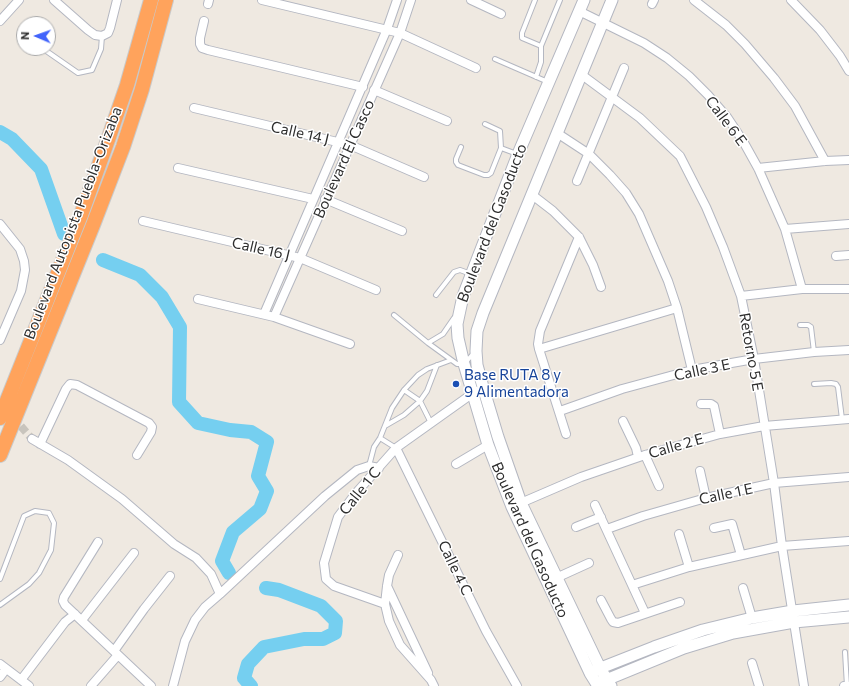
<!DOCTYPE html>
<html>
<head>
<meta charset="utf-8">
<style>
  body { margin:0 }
  #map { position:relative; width:849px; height:686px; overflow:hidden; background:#efe9e1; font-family:Commissioner,sans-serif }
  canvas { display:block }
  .north { position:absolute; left:16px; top:16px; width:40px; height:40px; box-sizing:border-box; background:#fff; border:1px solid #ababab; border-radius:50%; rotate:272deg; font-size:11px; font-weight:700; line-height:16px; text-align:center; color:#2e2e2e }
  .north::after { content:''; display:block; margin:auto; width:14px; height:18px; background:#4264fb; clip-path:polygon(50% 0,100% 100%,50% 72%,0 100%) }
</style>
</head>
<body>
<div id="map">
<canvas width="849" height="686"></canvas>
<div class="north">N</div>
</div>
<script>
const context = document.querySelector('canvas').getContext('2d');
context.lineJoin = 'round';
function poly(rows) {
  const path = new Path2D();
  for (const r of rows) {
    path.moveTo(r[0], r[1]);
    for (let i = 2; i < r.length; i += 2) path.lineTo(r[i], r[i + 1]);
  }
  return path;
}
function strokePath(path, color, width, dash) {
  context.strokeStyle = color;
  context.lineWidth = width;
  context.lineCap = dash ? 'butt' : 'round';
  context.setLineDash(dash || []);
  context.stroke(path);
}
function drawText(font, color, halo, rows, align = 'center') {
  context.font = font + ' Commissioner,sans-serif';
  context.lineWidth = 3;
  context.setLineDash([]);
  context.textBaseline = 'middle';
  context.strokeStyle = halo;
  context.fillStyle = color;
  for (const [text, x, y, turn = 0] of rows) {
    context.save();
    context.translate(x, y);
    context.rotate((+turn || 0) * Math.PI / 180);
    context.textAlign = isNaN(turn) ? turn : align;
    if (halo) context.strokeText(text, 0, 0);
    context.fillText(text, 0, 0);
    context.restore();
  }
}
strokePath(poly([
  [0,132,12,139,41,169,64,234],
  [103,260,140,275,162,297,180,327,179,402,198,423,230,430,251,432,267,442,258,476,267,491,260,509,233,532,222,561,229,573],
  [251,686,244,678,248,664,264,647,304,639,323,639,335,633,336,621,321,606,279,590,266,588]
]), '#75cff0', 14);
strokePath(poly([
  [13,417,32,439]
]), '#c8c4bd', 8, [8, 4]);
const lane = poly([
  [535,0,522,33,522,38,541,46],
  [22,35,24,36],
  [42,48,78,73,92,70,101,49,102,36],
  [495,59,548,82],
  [536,77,541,62,541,46,560,0],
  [485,124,500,131,501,148],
  [461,147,456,159,456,162,458,165,484,175,488,175,491,173,501,148,517,154],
  [436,295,454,272,460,270,471,274],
  [394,315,428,343,457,364,464,364,474,353],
  [800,325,808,325,811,327,814,352],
  [428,343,443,334,454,318],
  [814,384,831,383,836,384,838,387,842,419],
  [404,390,420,401,431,423],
  [385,426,404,415,420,401,427,391,437,365],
  [380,438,396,448],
  [369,466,374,447,380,438,392,408,404,390,418,375,427,369,451,360],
  [0,579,24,516,35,511,49,513,54,523,51,550,39,573,29,584,0,605],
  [845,652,847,686]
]);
const street = poly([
  [54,0,88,30,95,35,102,36,108,33,110,28,117,0],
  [262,0,400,33,476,68],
  [471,0,501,14],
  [694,0,726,25,745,44,774,78,795,106,825,161],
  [791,0,820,30,840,56,849,71],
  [208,4,209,0],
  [652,4,654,0],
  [579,11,644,43,667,58,689,76,708,95,727,117,743,141,758,168,785,229,802,289],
  [0,21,19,0],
  [204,21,200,38,200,44,202,48,208,50,363,87],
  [582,75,640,118,680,156,706,207,723,247,741,296,754,359,774,483,782,546,804,686],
  [374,90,447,121],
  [194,108,350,145,424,177],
  [557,133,589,154,610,175,626,193,639,214,668,281,677,308,692,370],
  [178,168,313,199],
  [758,168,825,161,849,160],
  [577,181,624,68],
  [531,194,553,211,579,237,593,265,601,287],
  [325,199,402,231],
  [143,221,300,258,376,290],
  [0,224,20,249,24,261,25,270,21,291,0,340],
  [785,229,849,224],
  [836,256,849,255],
  [741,296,802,289,849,289],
  [198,299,274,317,350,344],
  [264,314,387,29,397,0],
  [274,317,400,33,411,0],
  [539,349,677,308],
  [701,404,711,404,714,406,720,434],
  [560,411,622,389,692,370,754,359,814,352,849,350],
  [623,421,636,448,638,457],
  [566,434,539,349,538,344,540,331,579,237],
  [32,439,68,460,122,499,174,544,196,558,211,574,220,594],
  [40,444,66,389,70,384,77,385,149,423,152,427,151,432,137,455],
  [396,448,486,631,517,686],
  [645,455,659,486],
  [456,464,488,445],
  [700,471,706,498],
  [516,505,581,477,645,455,720,434,764,426,849,419],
  [595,505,645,613],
  [576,527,601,517],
  [714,528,732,524,741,555],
  [607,529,643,516,706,498,774,483,849,477],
  [679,534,689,567],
  [98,542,64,597,63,601,65,605,151,686],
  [398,555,389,575,387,586,385,604,389,621,400,645,431,680,434,686],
  [556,578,589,563],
  [632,585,689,567,782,546,849,541],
  [387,586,428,673],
  [743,588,752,618],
  [601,600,611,619,613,622,618,623,680,602],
  [385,604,334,586,326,579,324,563,338,517,356,493,396,448,476,391],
  [82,620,134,553],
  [114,651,144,609,170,576],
  [752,663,759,686],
  [0,664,29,686],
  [0,677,6,669],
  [21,680,65,622,75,614],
  [91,686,118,655],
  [173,686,185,641,195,620,205,607,220,594,325,496,357,470,369,466,379,468],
  [844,686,849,686]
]);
const secondary = poly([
  [584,0,518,154,463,296,457,324,458,338,464,364,488,445,512,507,590,673,598,686],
  [593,671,654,647,703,630,752,618,793,611,849,605],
  [601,682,684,648,733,633,794,622,849,617],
  [611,686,600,668,521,503,498,437,483,387,477,365,476,351,477,331,483,313,612,0]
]);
const highway = poly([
  [0,418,81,215,108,140,127,85,151,0],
  [0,455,93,225,123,147,142,89,166,0]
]);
strokePath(lane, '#b4b7c1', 6);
strokePath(street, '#b4b7c1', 10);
strokePath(secondary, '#b4b7c1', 13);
strokePath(highway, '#c9c9c9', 16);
strokePath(lane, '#fff', 4);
strokePath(street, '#fff', 8);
strokePath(secondary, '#fff', 11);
strokePath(highway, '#ffa35c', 14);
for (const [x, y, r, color] of [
  [456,384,4,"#1a4fb4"]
]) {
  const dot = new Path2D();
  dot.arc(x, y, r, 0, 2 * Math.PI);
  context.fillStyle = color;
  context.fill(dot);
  strokePath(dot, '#fff', 1.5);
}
drawText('15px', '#2e2e2e', '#fff', [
  ["Calle 6 E",726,121,53],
  ["Calle 14 J",300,133,13],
  ["Boulevard El Casco",344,159,-66],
  ["Boulevard Autopista Puebla-Orizaba",73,223,-69],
  ["Boulevard del Gasoducto",492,223,-69],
  ["Calle 16 J",261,249,13],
  ["Retorno 5 E",751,352,80],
  ["Calle 3 E",702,370,-12],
  ["Calle 2 E",676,446,-16],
  ["Calle 1 C",360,491,-51],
  ["Calle 1 E",726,494,-12],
  ["Boulevard del Gasoducto",530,540,66],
  ["Calle 4 C",455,568,64]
]);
drawText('15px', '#164399', '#fff', [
  ["Base RUTA 8 y",464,375],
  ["9 Alimentadora",464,392]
], 'left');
</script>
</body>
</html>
